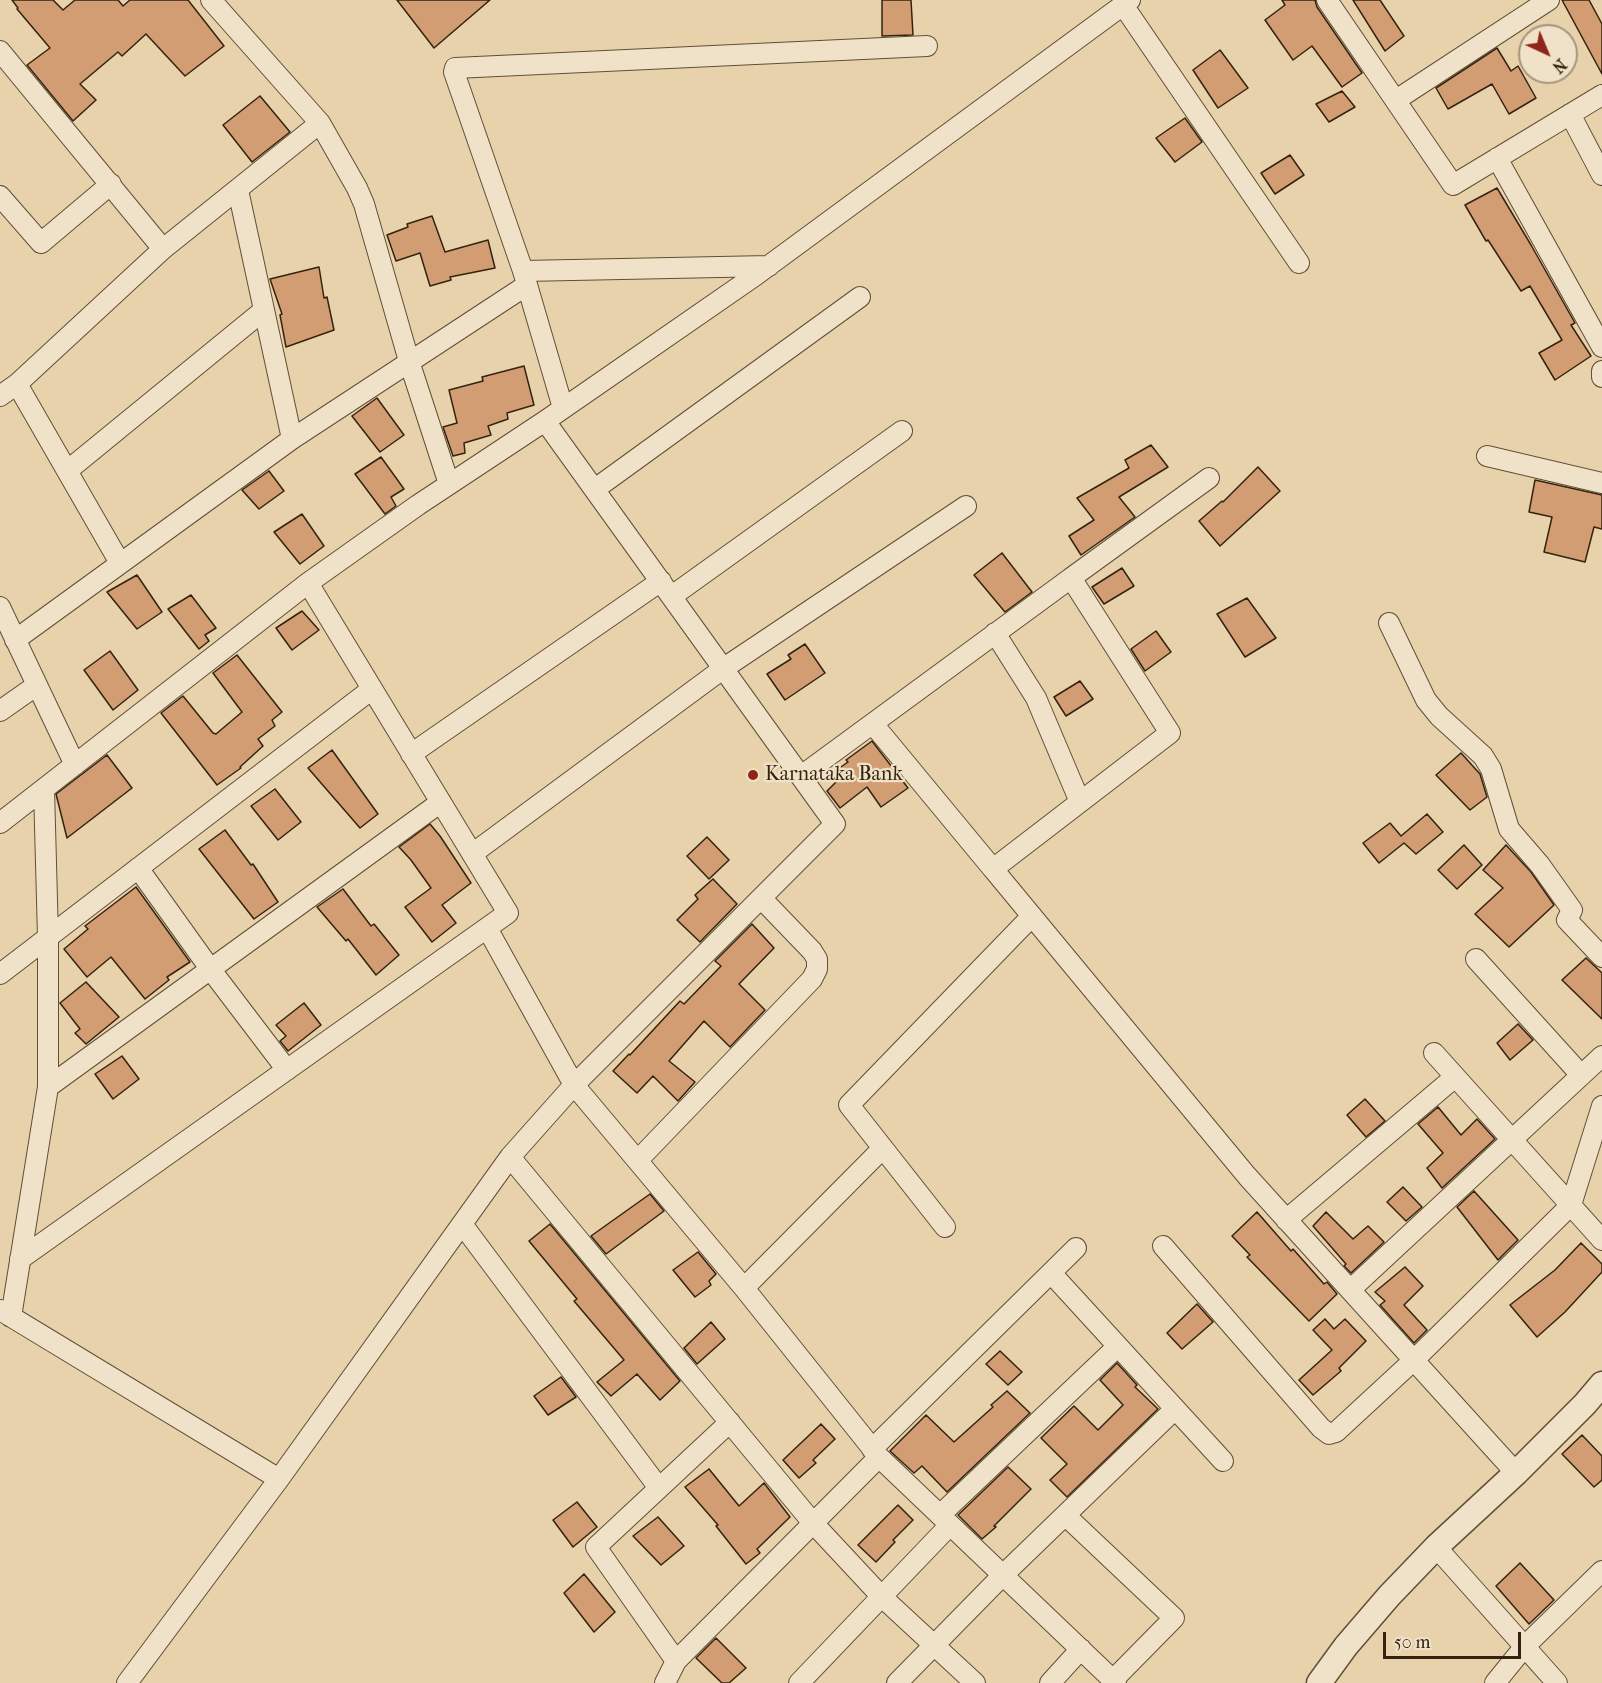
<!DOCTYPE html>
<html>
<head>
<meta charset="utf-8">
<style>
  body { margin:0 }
  #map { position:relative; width:1602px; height:1683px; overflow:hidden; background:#e8d2ab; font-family:"IM FELL French Canon",serif }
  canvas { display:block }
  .north { position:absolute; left:1518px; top:24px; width:60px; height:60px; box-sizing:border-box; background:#f0e2c8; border:2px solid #a4967e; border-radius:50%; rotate:136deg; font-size:16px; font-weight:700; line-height:24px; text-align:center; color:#33230f }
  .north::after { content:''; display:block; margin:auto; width:21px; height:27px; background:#8f2418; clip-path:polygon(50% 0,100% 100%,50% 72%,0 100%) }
  .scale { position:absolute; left:1383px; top:1632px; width:138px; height:27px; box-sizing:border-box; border:3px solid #33230f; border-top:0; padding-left:8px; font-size:18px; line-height:21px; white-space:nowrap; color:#33230f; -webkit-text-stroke:4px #f0e2c8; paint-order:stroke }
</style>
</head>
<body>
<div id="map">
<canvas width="1602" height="1683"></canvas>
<div class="north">N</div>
<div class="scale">50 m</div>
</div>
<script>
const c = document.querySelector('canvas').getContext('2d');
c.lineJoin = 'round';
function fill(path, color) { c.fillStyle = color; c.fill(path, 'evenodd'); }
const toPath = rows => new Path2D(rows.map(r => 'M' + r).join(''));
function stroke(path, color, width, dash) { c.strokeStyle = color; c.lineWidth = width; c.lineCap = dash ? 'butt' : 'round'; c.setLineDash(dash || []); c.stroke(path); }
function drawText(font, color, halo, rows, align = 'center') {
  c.font = font + ' "IM FELL French Canon",serif'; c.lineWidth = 4.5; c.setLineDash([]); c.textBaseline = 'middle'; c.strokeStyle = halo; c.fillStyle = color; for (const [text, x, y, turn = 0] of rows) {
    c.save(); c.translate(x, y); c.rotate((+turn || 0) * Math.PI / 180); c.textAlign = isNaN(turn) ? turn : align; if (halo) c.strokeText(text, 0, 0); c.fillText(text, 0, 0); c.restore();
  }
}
const building = toPath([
  [12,0,53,0,63,10,75,0,118,0,123,6,130,0,188,0,224,46,185,76,146,34,122,56,118,52,80,84,96,100,73,121,27,65,50,48,17,9,18,8,12,0],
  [397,0,490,0,434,48,397,0],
  [882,0,911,0,913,35,882,36,882,0],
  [1282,0,1315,0,1317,7,1362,73,1342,87,1312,46,1293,60,1265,20,1285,5,1282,0],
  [1353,0,1380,0,1404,36,1385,51,1353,0],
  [1562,0,1589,0,1602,24,1602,74,1562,0],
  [1497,48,1511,71,1518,66,1536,98,1509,114,1492,84,1448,109,1436,88,1497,48],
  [1220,50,1248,88,1218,108,1193,70,1220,50],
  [1342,91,1355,107,1329,122,1316,104,1342,91],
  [260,96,290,132,252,162,223,125,260,96],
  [1185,118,1202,142,1175,162,1156,138,1185,118],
  [1290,155,1304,175,1275,194,1261,173,1290,155],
  [1497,188,1531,245,1575,323,1571,325,1591,356,1555,380,1539,353,1562,340,1530,286,1521,291,1488,240,1486,241,1465,205,1497,188],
  [432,216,445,252,488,240,495,268,450,277,451,280,430,286,420,253,396,261,387,235,408,227,407,224,432,216],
  [319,267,324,298,327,297,334,330,286,347,280,315,282,314,270,279,319,267],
  [524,366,534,405,507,413,508,419,488,426,491,435,464,443,465,453,453,456,443,427,457,423,449,390,483,381,482,377,524,366],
  [377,398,404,435,380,452,352,416,377,398],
  [1151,445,1168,467,1119,497,1135,517,1081,555,1069,536,1094,520,1077,498,1129,468,1125,460,1151,445],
  [381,457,404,489,391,497,396,506,385,514,355,474,381,457],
  [1258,467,1280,491,1220,546,1199,521,1222,501,1223,502,1258,467],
  [269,471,284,491,259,509,242,490,269,471],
  [1535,480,1602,495,1602,529,1594,527,1585,562,1544,552,1552,517,1529,512,1535,480],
  [302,514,324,546,300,564,274,532,302,514],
  [1002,553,1032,592,1005,612,974,575,1002,553],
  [1122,568,1134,586,1104,604,1092,587,1122,568],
  [137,575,162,612,137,629,107,592,137,575],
  [191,595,216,628,205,635,209,641,199,649,168,609,191,595],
  [1247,598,1276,638,1245,657,1217,614,1247,598],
  [302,611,319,630,292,650,276,628,302,611],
  [1156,631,1171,652,1145,671,1131,649,1156,631],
  [805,644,825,673,785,700,767,674,791,659,788,655,805,644],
  [110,651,138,690,113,710,84,670,110,651],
  [237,655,282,712,272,720,275,726,258,739,263,746,240,767,241,768,217,785,161,713,183,696,213,733,216,734,242,712,213,673,237,655],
  [1080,681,1093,699,1066,716,1054,697,1080,681],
  [872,741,908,788,881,807,867,787,840,808,827,791,836,782,831,774,848,762,846,760,872,741],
  [332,750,378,814,360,828,308,768,332,750],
  [1461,753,1480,774,1487,797,1470,810,1436,775,1461,753],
  [107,755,132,788,67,838,56,794,107,755],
  [275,789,301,822,278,840,251,806,275,789],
  [1427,814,1443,832,1416,854,1404,843,1379,863,1363,843,1390,823,1401,836,1427,814],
  [430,824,440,836,471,883,442,905,456,923,432,942,405,907,431,888,411,860,399,847,430,824],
  [225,830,251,865,253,864,278,902,254,919,199,849,225,830],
  [707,837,729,860,709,879,687,856,707,837],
  [1464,845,1482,865,1457,889,1438,870,1464,845],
  [1506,845,1531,872,1554,905,1509,947,1475,914,1503,888,1483,870,1506,845],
  [713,879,737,904,700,942,677,920,698,899,695,895,713,879],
  [136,887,190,962,167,977,169,980,145,999,111,957,87,977,64,949,88,929,85,926,136,887],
  [343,889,371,926,374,924,399,955,376,975,348,939,346,941,317,907,343,889],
  [752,924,774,948,739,984,765,1010,730,1047,704,1021,669,1061,695,1082,678,1101,653,1076,637,1093,613,1071,629,1054,630,1055,680,1001,684,1004,721,966,715,961,752,924],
  [1586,958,1602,973,1602,1019,1562,980,1586,958],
  [86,982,119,1017,86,1044,75,1033,80,1029,60,1003,86,982],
  [304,1003,321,1025,288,1051,280,1041,286,1036,276,1025,304,1003],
  [1518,1024,1533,1040,1510,1060,1497,1043,1518,1024],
  [122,1056,139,1079,113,1099,95,1074,122,1056],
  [1365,1099,1385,1121,1366,1137,1347,1115,1365,1099],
  [1438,1107,1461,1135,1477,1119,1495,1139,1442,1188,1427,1168,1443,1153,1418,1124,1438,1107],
  [1403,1187,1422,1207,1406,1221,1387,1202,1403,1187],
  [1474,1191,1518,1240,1498,1260,1457,1207,1474,1191],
  [650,1194,664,1211,606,1254,591,1236,650,1194],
  [1257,1212,1291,1251,1293,1249,1324,1284,1327,1282,1337,1294,1309,1321,1247,1257,1250,1255,1232,1236,1257,1212],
  [1326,1212,1353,1239,1368,1226,1384,1242,1351,1273,1344,1266,1346,1264,1313,1226,1326,1212],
  [550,1224,680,1381,660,1400,637,1374,611,1396,597,1382,624,1360,574,1301,577,1299,529,1241,550,1224],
  [1581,1243,1602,1264,1602,1272,1565,1312,1537,1337,1510,1305,1555,1270,1581,1243],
  [698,1252,716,1274,709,1281,711,1285,695,1297,673,1270,698,1252],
  [1405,1267,1423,1286,1404,1305,1427,1330,1414,1343,1380,1305,1385,1301,1375,1292,1405,1267],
  [1197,1304,1213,1322,1182,1349,1167,1333,1197,1304],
  [1325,1319,1334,1329,1345,1319,1366,1341,1339,1368,1341,1371,1313,1395,1299,1380,1332,1350,1313,1330,1325,1319],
  [711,1322,725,1339,697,1364,684,1348,711,1322],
  [1000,1351,1022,1372,1008,1385,986,1364,1000,1351],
  [1117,1363,1137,1385,1135,1387,1158,1409,1067,1497,1050,1480,1067,1464,1041,1438,1074,1406,1098,1430,1123,1405,1100,1380,1117,1363],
  [561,1377,576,1397,548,1415,534,1396,561,1377],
  [1007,1391,1030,1413,947,1492,922,1466,914,1473,890,1451,926,1415,954,1442,993,1407,991,1405,1007,1391],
  [821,1424,835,1439,813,1460,816,1463,799,1478,783,1460,821,1424],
  [1582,1435,1602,1456,1602,1480,1594,1487,1562,1454,1582,1435],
  [1008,1467,1031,1489,994,1526,996,1527,982,1539,958,1515,1008,1467],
  [709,1469,739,1506,764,1483,790,1517,757,1549,760,1553,746,1564,716,1526,718,1525,685,1487,709,1469],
  [577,1502,597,1527,573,1547,553,1520,577,1502],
  [898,1505,913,1520,893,1540,895,1542,876,1562,858,1545,898,1505],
  [658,1517,684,1546,661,1565,633,1536,658,1517],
  [1520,1563,1554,1600,1529,1624,1496,1586,1520,1563],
  [584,1574,615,1612,594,1632,564,1593,584,1574],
  [716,1638,746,1668,729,1683,722,1683,696,1658,716,1638]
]);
fill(building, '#d29d73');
stroke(building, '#33230f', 1.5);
const minor = toPath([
  [211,0,320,123,357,188,364,204,409,361,449,484],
  [1327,0,1453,185,1602,95],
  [1123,5,1299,263],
  [0,51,163,249,17,384,0,396],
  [1396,100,1549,0],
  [1570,114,1602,175],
  [1497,158,1602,347],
  [238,190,292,439],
  [0,196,41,243,111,184],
  [163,249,320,123],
  [523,271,769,266],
  [1602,371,1602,377],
  [17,384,120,563],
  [563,408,523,271,454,72,455,68,927,46],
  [1487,456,1602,483],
  [67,471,264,310],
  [595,489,860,297],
  [1071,578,1209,478],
  [672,596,902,431],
  [0,607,75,765],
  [1389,623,1426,700,1439,716,1483,756,1491,769,1509,829,1540,865,1572,910,1567,920,1602,957],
  [995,633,1036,698,1080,802],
  [15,640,292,439,527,285],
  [0,711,37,685],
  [873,724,993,869],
  [411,754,661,581],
  [801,776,1071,578,1170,733,993,869,1247,1176,1516,1473],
  [0,823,308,583,418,505,545,421,756,275,1130,0],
  [472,854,724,668,966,506],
  [138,868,211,970,287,1070],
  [487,928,574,1085,744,1288,879,1457,1116,1683],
  [1476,959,1581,1075],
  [0,974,372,689],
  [1434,1053,1602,1240],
  [48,1087,441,802],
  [510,1157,813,1523,882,1597,975,1683],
  [638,1160,812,979,817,969,817,959,812,951,761,898],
  [1286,1220,1455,1077],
  [462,1224,659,1488],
  [945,1227,849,1105,1032,916],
  [1163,1246,1321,1428,1329,1434,1336,1432,1414,1360,1571,1205,1602,1106],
  [20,1259,508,913,308,583],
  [1051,1273,1223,1461],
  [744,1288,883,1148],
  [1350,1290,1602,1056],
  [0,1310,279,1479],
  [11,1317,48,1087,48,937,44,789],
  [872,1449,1076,1248],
  [940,1515,1117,1347],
  [1065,1515,1174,1618,1113,1680],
  [1436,1547,1557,1683],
  [676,1661,596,1547,730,1422],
  [127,1683,279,1479,510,1157,574,1085,835,824,545,421],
  [665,1683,676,1661,879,1457],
  [799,1683,950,1525],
  [897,1683,1003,1575,1175,1409],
  [1050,1683,1081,1649],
  [1495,1683,1525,1646,1602,1571]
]);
const tertiary = toPath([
  [1319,1683,1346,1646,1389,1596,1436,1547,1516,1473,1585,1404,1602,1384]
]);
stroke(minor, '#604f36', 22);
stroke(tertiary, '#604f36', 27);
stroke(minor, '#f0e2c8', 20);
stroke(tertiary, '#f0e2c8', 24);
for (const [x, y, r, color] of [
  [753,775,6,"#8f2418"]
]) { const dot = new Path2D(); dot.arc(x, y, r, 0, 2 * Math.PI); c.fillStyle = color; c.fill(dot); stroke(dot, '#f0e2c8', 2); }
drawText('20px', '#33230f', '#f0e2c8', [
  ["Karnataka Bank",765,775]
], 'left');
</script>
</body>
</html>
